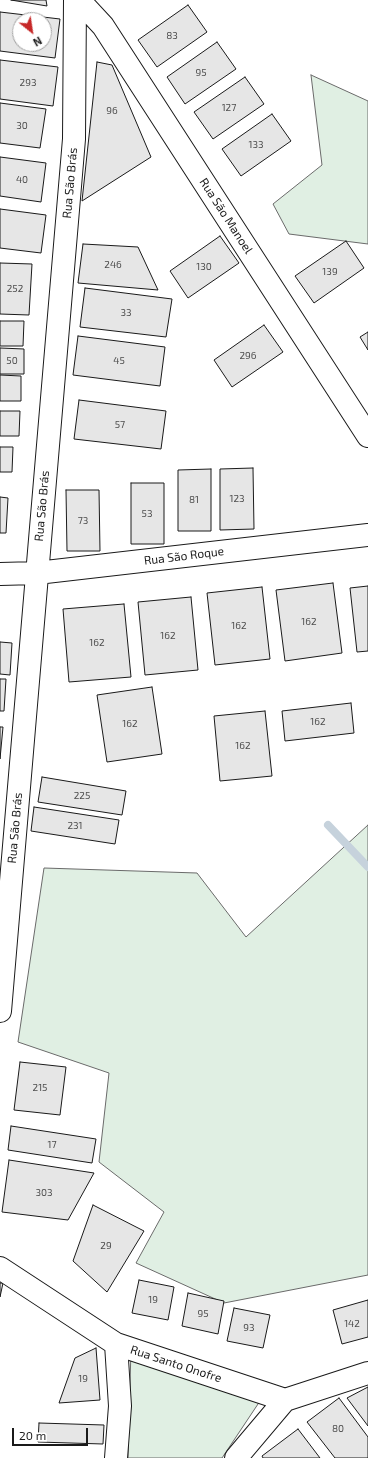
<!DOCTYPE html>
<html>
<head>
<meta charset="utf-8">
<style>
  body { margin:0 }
  #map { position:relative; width:368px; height:1458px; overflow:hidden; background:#fff; font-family:"Exo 2",sans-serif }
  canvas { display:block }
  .north { position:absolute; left:12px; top:12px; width:40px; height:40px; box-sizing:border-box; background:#fff; border:1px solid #a3a3a3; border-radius:50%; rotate:150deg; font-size:11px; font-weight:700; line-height:16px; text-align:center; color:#1a1a1a }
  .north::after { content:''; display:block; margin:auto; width:14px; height:18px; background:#c62828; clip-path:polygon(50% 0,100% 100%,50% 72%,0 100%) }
  .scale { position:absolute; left:12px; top:1428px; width:76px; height:18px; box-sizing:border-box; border:2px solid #1a1a1a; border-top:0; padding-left:5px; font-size:12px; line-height:14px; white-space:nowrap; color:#1a1a1a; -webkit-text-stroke:3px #fff; paint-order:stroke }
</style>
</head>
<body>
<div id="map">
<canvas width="368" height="1458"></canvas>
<div class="north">N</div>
<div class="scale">20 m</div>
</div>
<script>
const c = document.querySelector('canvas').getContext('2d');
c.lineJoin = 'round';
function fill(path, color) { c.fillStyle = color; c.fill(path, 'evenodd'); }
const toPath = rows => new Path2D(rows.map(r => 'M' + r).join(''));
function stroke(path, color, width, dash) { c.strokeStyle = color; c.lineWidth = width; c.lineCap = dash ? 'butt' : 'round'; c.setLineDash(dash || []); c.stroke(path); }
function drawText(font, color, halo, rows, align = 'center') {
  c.font = font + ' "Exo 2",sans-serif'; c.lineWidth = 3; c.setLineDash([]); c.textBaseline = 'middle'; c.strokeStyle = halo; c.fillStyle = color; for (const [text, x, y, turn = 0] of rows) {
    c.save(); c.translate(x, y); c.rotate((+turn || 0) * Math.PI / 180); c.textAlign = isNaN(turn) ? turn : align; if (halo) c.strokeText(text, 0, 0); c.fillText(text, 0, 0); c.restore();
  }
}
const green = toPath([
  [311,75,368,101,368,244,289,234,273,204,322,165,311,75],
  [368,825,368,1275,224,1303,136,1263,164,1212,99,1162,109,1073,18,1042,44,868,197,873,246,937,368,825],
  [131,1349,266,1392,222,1458,128,1458,131,1349]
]);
fill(green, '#e0efe3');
stroke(green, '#6a6a6a', 1);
stroke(toPath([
  [328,825,368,867]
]), '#c6d2dc', 8);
const building = toPath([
  [11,0,46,0,47,6,11,0],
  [188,5,207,32,157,67,138,40,188,5],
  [0,12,60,19,55,58,0,51,0,12],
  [20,20,44,20,44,44,20,44,20,20],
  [217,42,236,69,185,104,167,77,217,42],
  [0,60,58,67,53,106,0,99,0,60],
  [97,62,112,65,151,157,82,201,97,62],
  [245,77,264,104,213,139,194,112,245,77],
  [0,103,46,109,40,148,0,143,0,103],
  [272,114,291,141,241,176,222,149,272,114],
  [0,157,46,163,41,202,0,196,0,157],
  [0,209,46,215,41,253,0,248,0,209],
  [220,236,239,263,188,298,170,271,220,236],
  [346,241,364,268,314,303,295,276,346,241],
  [83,244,138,247,158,290,78,283,83,244],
  [0,263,32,264,29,315,0,314,0,263],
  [85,288,172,299,166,337,80,327,85,288],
  [0,321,24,321,23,346,0,346,0,321],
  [264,325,283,352,232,387,214,360,264,325],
  [368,332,368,350,360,337,368,332],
  [78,336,165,347,160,386,73,375,78,336],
  [0,348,24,349,24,374,0,374,0,348],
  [0,375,21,376,21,401,0,401,0,375],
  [79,400,166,411,161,449,74,439,79,400],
  [0,411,20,411,19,436,0,436,0,411],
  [0,447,13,447,12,472,0,472,0,447],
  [253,468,254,529,220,530,220,469,253,468],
  [211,469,211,531,178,531,178,470,211,469],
  [131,483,164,483,164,544,131,544,131,483],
  [66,490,99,490,100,551,67,551,66,490],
  [0,497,8,498,6,533,0,533,0,497],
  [333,583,342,653,285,661,276,590,333,583],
  [368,586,368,651,357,652,350,588,368,586],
  [262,587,270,659,215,665,207,593,262,587],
  [191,597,198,670,145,675,138,602,191,597],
  [124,604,131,677,69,682,63,609,124,604],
  [0,642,12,643,10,675,0,674,0,642],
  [0,679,6,679,4,711,0,711,0,679],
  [152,687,162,754,107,762,97,695,152,687],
  [351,703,354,733,285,741,282,711,351,703],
  [265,711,272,776,220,781,214,716,265,711],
  [0,727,3,727,0,759,0,727],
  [42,777,126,791,122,815,38,802,42,777],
  [34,807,119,820,115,844,31,831,34,807],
  [20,1062,66,1067,60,1115,14,1110,20,1062],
  [11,1126,96,1139,92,1163,8,1150,11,1126],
  [9,1160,94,1173,68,1220,2,1212,9,1160],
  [93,1205,144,1231,107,1292,73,1261,93,1205],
  [139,1280,174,1287,168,1320,132,1313,139,1280],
  [0,1283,3,1283,0,1297,0,1283],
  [188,1293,224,1301,218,1334,182,1326,188,1293],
  [368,1300,368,1337,342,1344,333,1310,368,1300],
  [234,1308,270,1315,263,1348,227,1341,234,1308],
  [96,1348,100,1400,59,1403,75,1358,96,1348],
  [368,1387,368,1426,347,1398,368,1387],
  [339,1398,368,1437,368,1458,335,1458,307,1422,339,1398],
  [39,1423,104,1425,103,1444,38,1442,39,1423],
  [298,1429,320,1458,263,1458,262,1456,298,1429]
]);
fill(building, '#e6e6e6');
stroke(building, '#1a1a1a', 1);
const minor = toPath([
  [79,0,103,26,368,436],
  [0,574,37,573,368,535],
  [0,1011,74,139,75,0],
  [0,1268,116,1344,285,1400,368,1373],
  [116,1458,120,1406,116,1344],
  [236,1458,285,1400]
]);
stroke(minor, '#1a1a1a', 24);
stroke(minor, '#fff', 22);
drawText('10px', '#4d4d4d', null, [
  ["83",172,36],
  ["95",201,73],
  ["293",28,83],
  ["127",229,108],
  ["96",112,111],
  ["30",22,126],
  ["133",256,145],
  ["40",22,180],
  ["246",113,265],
  ["130",204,267],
  ["139",330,272],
  ["252",15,289],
  ["33",126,313],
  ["296",248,356],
  ["50",12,361],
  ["45",119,361],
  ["57",120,425],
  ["123",237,499],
  ["81",194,500],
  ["53",147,514],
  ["73",83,521],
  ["162",309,622],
  ["162",239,626],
  ["162",168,636],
  ["162",97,643],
  ["162",318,722],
  ["162",130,724],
  ["162",243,746],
  ["225",82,796],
  ["231",75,826],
  ["215",40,1088],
  ["17",52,1145],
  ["303",44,1193],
  ["29",106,1246],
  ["19",153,1300],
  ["95",203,1314],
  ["142",352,1324],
  ["93",249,1328],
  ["19",83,1379],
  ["80",338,1429]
]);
drawText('12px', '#1a1a1a', '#fff', [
  ["Rua São Brás",70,183,-85],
  ["Rua São Manoel",226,216,57],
  ["Rua São Brás",42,506,-85],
  ["Rua São Roque",184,556,-7],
  ["Rua São Brás",15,828,-85],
  ["Rua Santo Onofre",176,1364,18]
]);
</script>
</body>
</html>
